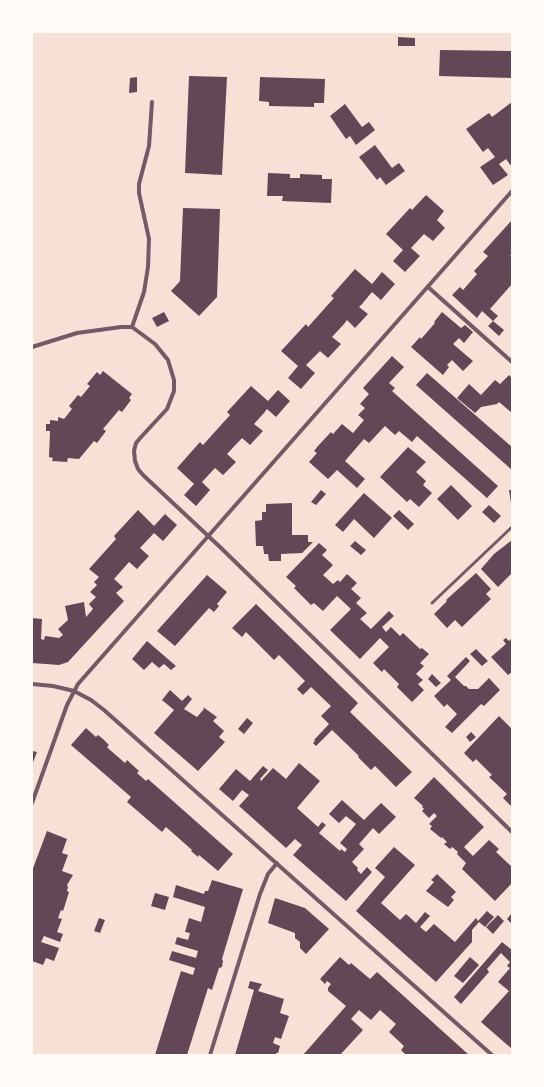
<!DOCTYPE html>
<html>
<head>
<meta charset="utf-8">
<style>
  body { margin:0 }
  #map { position:relative; width:544px; height:1087px; overflow:hidden; background:#f7e1d7; font-family:"Playfair Display",serif }
  canvas { display:block }
  .frame { position:absolute; inset:0; border:33px solid #fffaf5; pointer-events:none }
</style>
</head>
<body>
<div id="map">
<canvas width="544" height="1087"></canvas>
<div class="frame"></div>
</div>
<script>
const c = document.querySelector('canvas').getContext('2d');
c.lineJoin = 'round';
function fill(path, color) { c.fillStyle = color; c.fill(path, 'evenodd'); }
const toPath = rows => new Path2D(rows.map(r => 'M' + r).join(''));
function stroke(path, color, width, dash) { c.strokeStyle = color; c.lineWidth = width; c.lineCap = dash ? 'butt' : 'round'; c.setLineDash(dash || []); c.stroke(path); }
fill(toPath([
  [398,37,415,38,415,46,398,46],
  [440,50,512,51,512,78,439,76],
  [189,76,227,77,222,175,185,173],
  [137,77,137,92,129,93,130,78],
  [260,77,325,79,324,103,314,103,314,107,269,106,269,102,259,101],
  [512,102,512,167,506,159,499,164,508,175,493,185,480,167,495,157,488,148,483,152,466,129,489,113,492,117],
  [345,104,362,127,369,122,375,130,356,145,350,136,346,139,330,116],
  [375,145,392,168,399,163,405,171,386,185,380,177,377,180,359,157],
  [268,173,290,174,290,178,300,178,300,174,322,175,322,179,332,179,331,203,282,201,283,196,267,196],
  [426,195,444,211,437,220,445,228,433,241,424,234,411,248,420,256,405,272,393,261,403,250,386,234,410,208,412,210],
  [183,208,220,209,217,297,199,316,171,291,180,281],
  [512,220,512,254,510,256,512,257,512,284,490,309,498,316,493,321,482,311,477,318,452,295,460,287,463,290,477,274,474,271,488,256,483,252],
  [355,269,372,284,382,272,395,284,381,300,372,292,362,304,359,307,368,314,355,328,347,320,344,324,332,337,341,344,328,358,320,351,306,365,315,373,301,389,288,378,298,366,281,351,306,324,308,327,334,298,331,296],
  [164,312,169,321,157,327,152,318],
  [442,312,461,328,465,325,473,332,464,343,459,338,453,344,473,361,463,371,452,360,447,365,449,367,443,375,411,347,420,337,421,339,435,323,434,322],
  [493,321,504,330,499,336,488,326],
  [392,356,404,367,389,383,395,388,392,391,498,486,487,498,417,436,412,442,399,431,395,435,385,426,369,443,364,439,345,461,365,479,357,488,337,470,328,479,309,462,317,453,314,451,318,446,331,432,333,434,342,424,353,433,364,420,358,415,365,408,360,404,369,394,363,388],
  [103,371,132,394,129,398,131,400,122,412,119,410,103,429,106,431,97,443,94,441,79,459,68,458,67,462,52,461,53,458,49,457,50,431,46,431,46,424,50,424,50,420,58,421,58,417,64,419,72,409,69,406,73,401,78,395,81,397,90,386,87,384,97,372,100,375],
  [427,373,512,447,512,470,416,385],
  [509,375,512,378,512,413,499,402,497,404,481,407,475,413,457,398,469,384,481,395,495,380,500,384],
  [251,386,268,401,278,390,290,401,276,417,267,409,264,413,254,424,263,431,250,445,242,438,227,454,236,462,223,475,215,468,202,482,210,490,196,506,184,495,194,484,177,468,200,442,203,445,230,415,227,412],
  [408,447,426,462,416,472,426,481,423,485,432,493,419,507,410,499,407,502,380,477],
  [451,485,472,506,458,520,437,499],
  [321,490,326,494,316,505,311,502],
  [509,490,512,490,512,503,511,503],
  [364,493,392,518,374,538,354,519,343,532,335,525],
  [292,503,292,535,308,535,308,542,313,542,302,553,281,554,281,561,269,561,268,554,264,554,263,546,256,546,255,521,262,520,262,512,266,512,266,504],
  [489,505,501,516,494,523,482,512],
  [138,510,154,526,165,514,177,525,163,541,154,533,140,548,149,556,137,569,129,562,114,579,123,587,116,593,124,601,68,662,59,665,32,663,32,618,42,619,41,639,44,640,45,636,59,638,63,635,58,629,68,620,65,606,84,602,86,617,93,609,89,604,96,597,90,592,97,585,94,582,99,577,89,569,116,539,114,536],
  [399,510,414,524,408,530,393,516],
  [512,540,512,573,498,587,481,569,494,554],
  [355,541,366,550,361,555,350,546],
  [319,543,327,550,322,555,333,565,323,575,333,584,338,580,340,582,347,574,357,583,351,589,361,598,356,603,367,613,360,619,371,629,389,611,394,616,382,627,386,632,391,627,400,636,403,633,420,649,422,648,429,654,420,663,424,666,416,674,423,680,418,684,424,690,412,702,397,687,399,684,384,669,382,672,373,663,389,647,380,638,360,659,330,630,351,609,337,596,323,611,314,603,311,605,294,588,296,586,286,577],
  [476,573,491,589,486,594,491,599,462,627,455,620,447,628,434,614,447,601,446,600],
  [207,575,227,592,217,604,219,606,214,612,209,608,175,646,157,631],
  [256,604,358,703,350,712,412,772,396,787,375,766,371,770,358,757,359,756,332,730,316,746,313,743,315,741,314,740,329,724,321,716,331,706,311,687,303,695,297,689,305,681,279,655,274,660,246,632,242,637,232,628],
  [506,638,509,641,512,638,512,672,508,675,491,657,506,644,503,640],
  [147,641,176,666,171,670,164,664,159,668,152,662,144,670,132,659],
  [476,649,488,661,482,666,470,654],
  [466,657,470,661,455,677,464,686,466,686,469,689,478,689,489,678,500,690,484,706,481,704,452,733,445,727,457,714,447,704,444,707,434,696,451,680,447,676],
  [432,674,441,683,436,687,428,679],
  [170,690,182,701,188,695,192,699,184,709,197,717,204,709,203,707,217,717,213,721,224,731,219,737,225,742,198,771,154,733,174,710,162,700],
  [499,716,512,729,512,807,503,798,507,794,489,777,492,775,476,759,473,762,464,753],
  [247,718,253,723,244,734,238,729],
  [86,728,96,737,98,735,103,739,109,745,107,747,110,750,125,763,127,760,139,771,137,773,146,781,148,779,233,854,218,871,199,855,198,857,191,851,192,850,166,827,162,832,127,802,131,797,71,745],
  [471,732,476,737,470,742,466,737],
  [32,751,37,752,32,765],
  [299,763,320,781,297,808,318,827,322,822,326,825,319,833,340,851,341,849,345,852,347,849,340,843,356,824,346,816,339,823,329,814,342,800,364,820,381,803,396,817,379,834,373,828,359,844,364,849,352,862,358,868,357,870,361,874,367,867,372,872,346,901,293,855,302,845,295,839,286,848,239,806,249,795,242,790,233,801,219,789,236,769,250,781,263,766,268,770,260,779,261,781,273,768,286,779],
  [434,777,484,827,464,847,473,856,489,840,499,849,496,852,511,866,512,865,512,883,495,901,462,869,466,863,457,854,458,852,452,847,450,849,444,844,447,842,442,837,441,838,430,829,432,826,429,824,437,816,434,813,429,818,422,811,424,809,422,807,423,806,414,798],
  [47,831,67,839,62,853,68,855,62,871,73,875,67,885,68,887,67,891,69,892,65,905,63,911,61,910,58,918,62,919,57,932,63,934,60,942,44,936,41,942,59,948,54,961,46,958,43,965,32,961,32,871],
  [394,847,415,865,381,903,400,920,406,914,416,923,425,912,430,916,420,927,426,932,434,924,455,942,476,918,478,921,487,911,494,917,485,927,479,922,472,930,472,942,436,982,356,911,385,877,375,868],
  [437,874,456,892,451,897,454,900,448,907,426,891,434,882,431,880],
  [212,880,243,889,222,959,223,961,222,967,219,968,212,990,208,988,187,1055,155,1055,181,971,193,975,195,968,169,960,172,951,196,958,198,951,175,944,177,937,188,940,190,933,185,932,189,918,201,922,205,907,173,897,176,885,204,894,205,891,208,891],
  [155,893,169,897,165,910,151,906],
  [275,898,305,908,329,929,306,954,300,948,300,942,295,938,295,933,268,923],
  [512,913,512,924,507,919],
  [498,915,504,921,493,934,486,927],
  [99,918,105,920,100,933,94,931],
  [502,942,512,950,512,1049,481,1022,509,991,498,982,510,968,507,966,510,962,501,953,487,969,489,972,461,1004,454,997],
  [340,957,349,965,351,963,370,979,377,972,469,1055,406,1055,401,1050,404,1046,389,1032,396,1024,380,1010,371,1020,359,1010,351,1019,363,1030,340,1055,303,1055,346,1006,328,991,328,988,331,984,327,981,325,984,320,979],
  [470,957,479,965,463,983,454,976],
  [250,981,262,984,258,991,284,999,280,1013,289,1016,281,1039,275,1037,273,1043,280,1046,278,1053,276,1053,276,1055,235,1055,254,990,248,988]
]), '#644757');
stroke(toPath([
  [432,603,512,527]
]), '#755966', 3);
stroke(toPath([
  [428,287,512,362],
  [132,327,144,292,148,267,149,239,139,193,139,184,149,146,152,102],
  [32,347,77,333,121,327,132,327,155,344,168,360,174,380,174,391,167,409,142,436,136,443,134,451,135,461,138,469,143,475,220,547,512,832],
  [32,684,53,686,74,691,91,700,104,710,492,1055],
  [32,803,67,705,78,684,512,191],
  [210,1055,260,894,268,874,277,863]
]), '#755966', 4);
</script>
</body>
</html>
